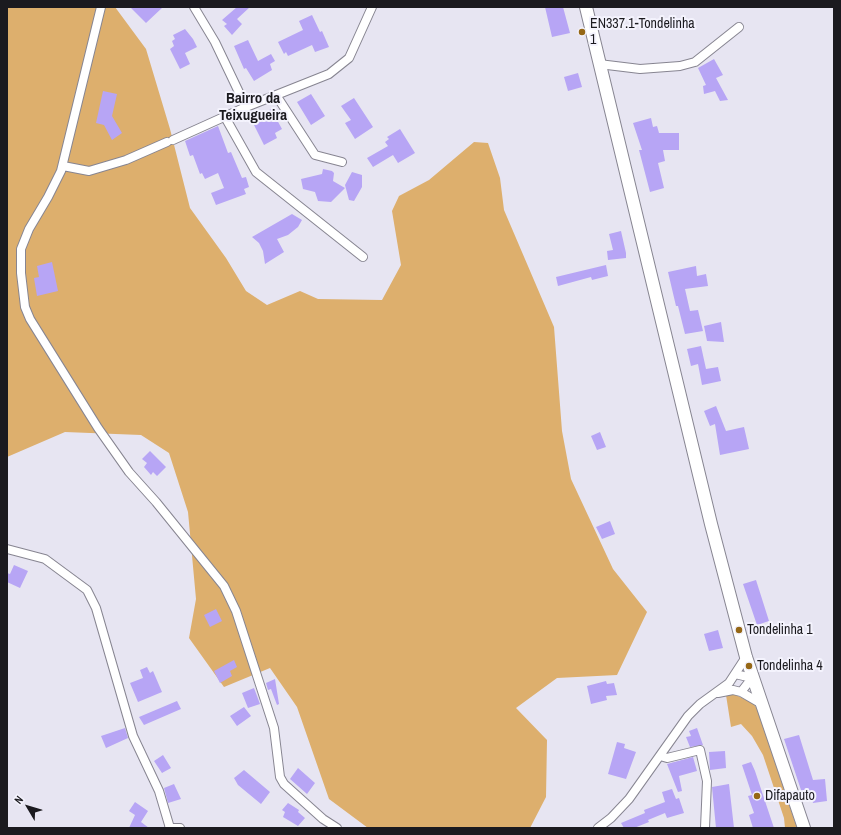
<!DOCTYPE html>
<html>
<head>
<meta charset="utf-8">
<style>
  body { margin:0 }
  #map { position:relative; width:841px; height:835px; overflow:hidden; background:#e7e5f2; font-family:"Archivo Narrow",sans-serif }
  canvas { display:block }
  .frame { position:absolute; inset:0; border:8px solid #1b1a1f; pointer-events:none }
  .north { position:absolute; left:8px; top:787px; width:40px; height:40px; -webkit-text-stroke:3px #f4f3fd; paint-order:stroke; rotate:308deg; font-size:11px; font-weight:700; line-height:16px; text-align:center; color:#1b1a1f }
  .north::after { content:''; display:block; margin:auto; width:14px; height:18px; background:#1b1a1f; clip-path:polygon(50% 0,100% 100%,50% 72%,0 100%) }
</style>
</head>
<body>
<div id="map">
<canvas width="841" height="835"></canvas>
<div class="frame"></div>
<div class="north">N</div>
</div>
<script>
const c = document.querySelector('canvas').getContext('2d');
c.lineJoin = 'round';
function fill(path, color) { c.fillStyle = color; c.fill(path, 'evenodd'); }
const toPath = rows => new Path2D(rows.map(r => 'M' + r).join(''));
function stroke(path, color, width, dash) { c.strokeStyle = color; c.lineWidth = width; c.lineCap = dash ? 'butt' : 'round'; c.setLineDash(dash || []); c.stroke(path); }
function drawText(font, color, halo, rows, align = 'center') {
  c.font = font + ' "Archivo Narrow",sans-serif'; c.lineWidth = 4; c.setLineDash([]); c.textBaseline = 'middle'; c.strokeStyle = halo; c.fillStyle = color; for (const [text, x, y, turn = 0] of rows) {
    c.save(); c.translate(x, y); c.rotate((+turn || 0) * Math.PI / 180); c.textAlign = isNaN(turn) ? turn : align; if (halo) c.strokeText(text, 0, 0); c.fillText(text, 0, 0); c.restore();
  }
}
fill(toPath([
  [7,7,115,7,146,49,170,129,190,208,226,258,246,291,267,305,300,291,318,299,382,300,401,265,392,211,399,196,429,180,474,142,488,143,500,178,504,210,554,327,562,431,571,479,613,569,647,612,617,675,557,678,516,708,547,740,546,797,530,828,368,828,329,799,297,707,270,668,224,687,189,638,196,599,188,512,169,453,141,435,65,432,7,457],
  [734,694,754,704,757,709,797,828,785,828,784,818,763,755,752,736,741,724,731,727,726,695]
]), '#ddaf6d');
fill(toPath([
  [130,7,163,7,146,23],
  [237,7,250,7,237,19,242,24,232,35,224,26,227,24,222,20],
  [545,7,563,7,570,33,552,37],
  [312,15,320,32,322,31,329,47,315,52,312,45,288,56,286,52,284,54,278,42,303,30,299,21],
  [185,29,193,39,197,47,185,53,190,64,180,69,170,49,174,46,172,41,175,39,173,35],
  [248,40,258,61,271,54,275,61,270,64,272,70,254,81,246,68,244,69,234,46],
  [714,59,723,75,716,78,728,100,720,101,715,91,704,94,703,86,706,85,698,68],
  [578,73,582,87,568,91,564,77],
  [103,91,117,94,112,116,122,133,112,140,104,125,96,123],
  [311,94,325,116,311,125,297,102],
  [354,98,373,127,355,139,345,123,351,120,341,106],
  [271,109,282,129,275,133,277,138,264,145,254,125,258,123,256,119,260,117,260,116],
  [651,118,653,127,657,126,659,133,679,133,679,150,663,150,665,161,658,163,664,188,650,192,639,150,642,150,633,123],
  [218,126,228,153,231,152,242,178,246,177,249,187,244,189,246,194,216,205,211,193,224,188,218,173,205,179,202,173,200,174,193,155,190,156,185,141],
  [400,129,415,153,398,163,393,155,373,167,367,158,388,146,385,142,389,139,387,137],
  [323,169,332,171,334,173,333,181,345,188,331,202,318,201,315,192,303,189,301,179,322,174],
  [352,172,362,175,362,187,354,201,349,200,345,185],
  [292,214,302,220,298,227,288,235,277,239,284,252,265,264,263,251,259,243,252,237],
  [621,231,626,253,626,258,608,260,607,251,613,250,609,234],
  [52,262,58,291,37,296,34,278,39,277,37,266],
  [606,265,608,276,592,280,591,277,558,286,556,277],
  [696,266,697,276,706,274,708,286,685,289,690,311,698,310,703,331,685,334,678,306,676,306,668,272],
  [721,322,724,342,707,341,704,326],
  [701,346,706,369,718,367,721,381,702,385,698,364,691,366,687,349],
  [716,406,726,431,744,427,749,449,720,455,715,424,710,426,704,411],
  [600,432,606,447,597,450,591,436],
  [150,451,166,467,157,476,153,472,151,475,144,467,147,463,142,459],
  [610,521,615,534,602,539,596,527],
  [14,565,28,571,20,588,7,582,7,573,10,574],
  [756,580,769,621,757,625,743,584],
  [216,609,222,621,210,627,204,615],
  [718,630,723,648,709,651,704,634],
  [234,660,237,667,230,671,232,676,220,683,214,671],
  [147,667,150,673,153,671,162,692,138,702,130,683,143,678,140,670],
  [275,679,279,704,277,705,271,689,268,690,266,683],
  [606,681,607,684,614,683,617,695,606,696,607,700,591,704,587,686],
  [254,688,260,704,248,708,242,693],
  [177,701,181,709,144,725,139,717],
  [244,707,251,716,237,726,230,716],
  [125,728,128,738,106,748,101,736],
  [697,728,703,745,690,747,686,737,691,736,689,731],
  [799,735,813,780,825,779,827,801,813,803,812,798,804,799,784,739],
  [617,742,625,744,624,748,636,752,626,779,608,774],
  [725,751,726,768,710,770,709,752],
  [163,755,171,768,162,773,154,761],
  [693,757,697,771,679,776,682,791,678,792,667,764],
  [751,762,755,771,774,828,753,828,749,815,754,813,748,796,752,795,742,765],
  [298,768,315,783,307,794,290,779],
  [244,770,270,792,261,804,238,785,234,778],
  [174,784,181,799,168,803,164,788],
  [729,784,734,828,716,828,712,787],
  [672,789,676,799,679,798,684,813,667,818,665,813,648,820,649,822,634,828,624,828,621,823,645,813,644,810,665,802,662,792],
  [135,802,148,811,141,822,149,828,129,828,135,815,129,811],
  [288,803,299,810,298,812,305,818,298,826,283,817,285,812,282,810]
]), '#b7a5f5');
const street = toPath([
  [101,7,61,171,48,197,29,229,21,249,21,273,25,307,30,319,98,428,129,472,156,502,224,586,236,611,274,728,280,777,284,784,323,819,337,828],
  [194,7,215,42,246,107],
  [599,64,640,69,680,66,695,62,739,27],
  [276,95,315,155,342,162],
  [225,117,256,172,363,257],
  [173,140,246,107,329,74,349,58,372,7],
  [63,166,89,171,126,160,167,142],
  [7,549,45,559,87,590,96,608,133,736,159,791,170,828],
  [735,674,752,678,741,692],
  [718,693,733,690,741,692,760,703],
  [660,756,667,758,700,750,707,781,705,828],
  [169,828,180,828],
  [598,828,611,818,629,799,688,716,700,704,729,683,746,657]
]);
const primary = toPath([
  [586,7,711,524,746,657,804,828]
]);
stroke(street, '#878591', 10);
stroke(primary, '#878591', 14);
stroke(street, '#fff', 8);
stroke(primary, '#fff', 12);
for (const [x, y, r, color] of [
  [582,32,4,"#956715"],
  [739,630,4,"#956715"],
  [749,666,4,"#956715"],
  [757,796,4,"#956715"]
]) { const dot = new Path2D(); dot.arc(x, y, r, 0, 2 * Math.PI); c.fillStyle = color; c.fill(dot); stroke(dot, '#f4f3fd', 1.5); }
drawText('14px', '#1b1a1f', '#f4f3fd', [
  ["EN337.1-Tondelinha",590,24],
  ["1",590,40],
  ["Tondelinha 1",747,630],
  ["Tondelinha 4",757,666],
  ["Difapauto",765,796]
], 'left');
drawText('bold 15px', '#1b1a1f', '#f4f3fd', [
  ["Bairro da",253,99],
  ["Teixugueira",253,116]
]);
</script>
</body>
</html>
